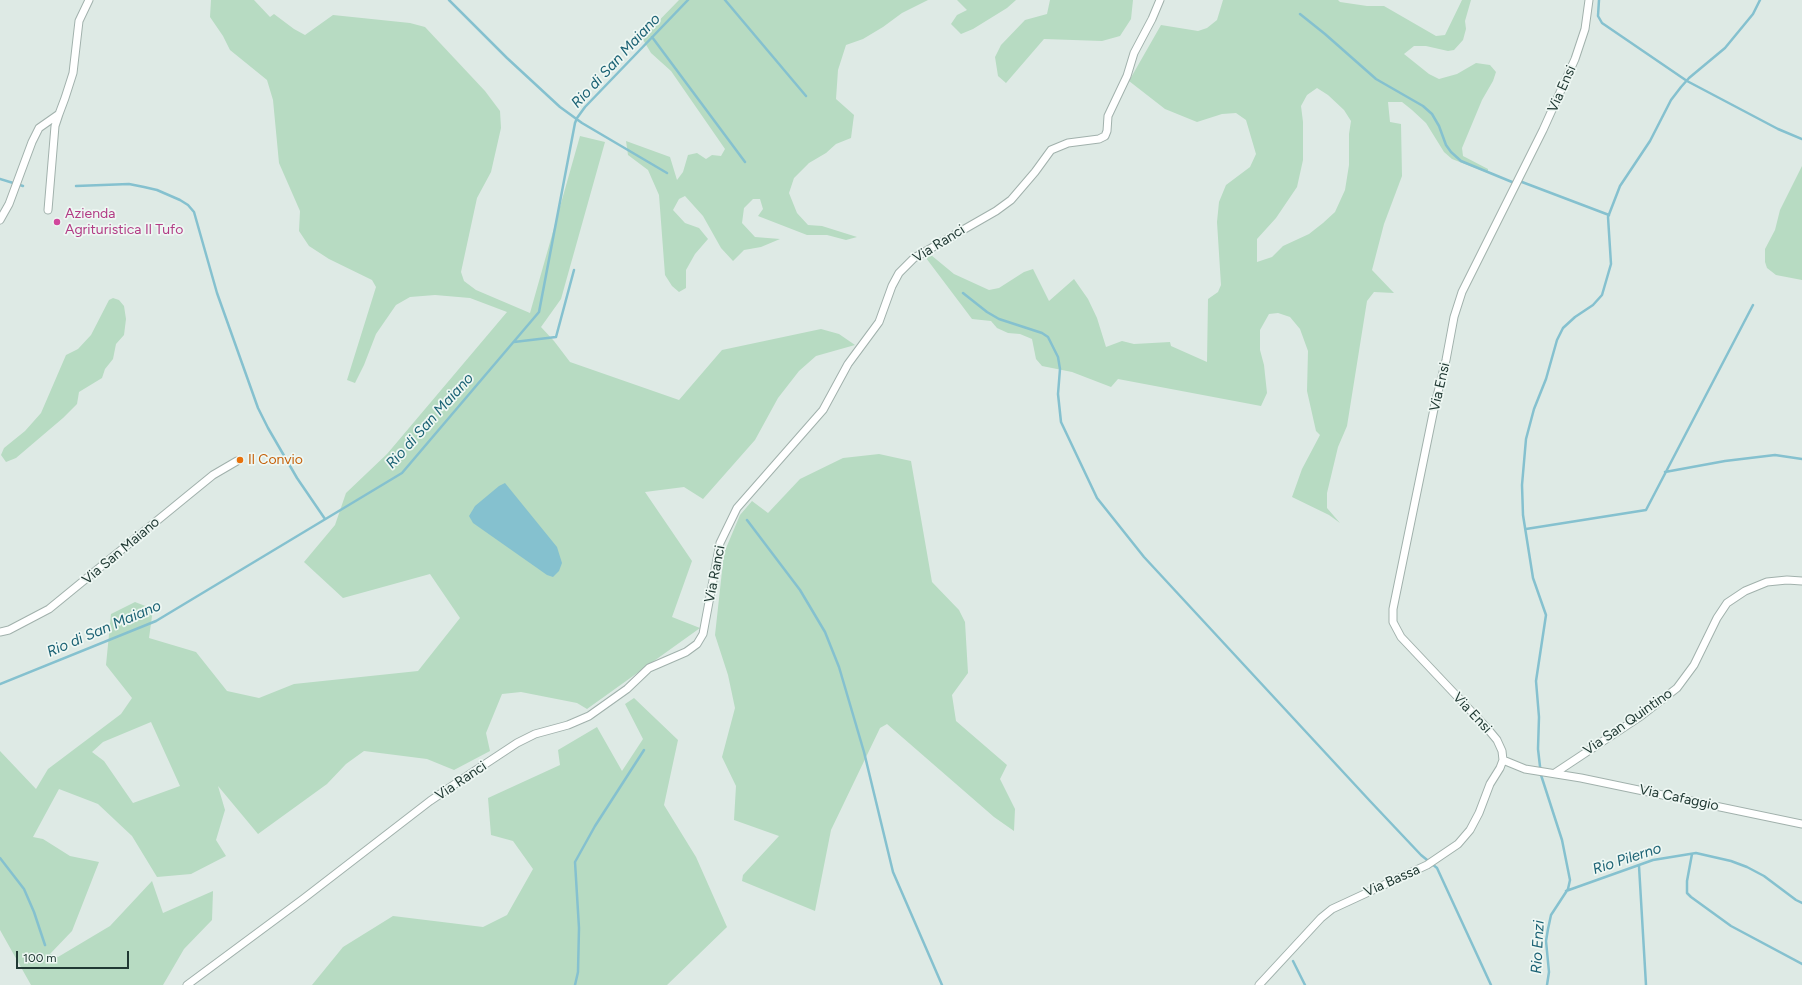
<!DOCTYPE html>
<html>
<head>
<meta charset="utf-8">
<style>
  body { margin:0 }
  #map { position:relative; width:1802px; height:985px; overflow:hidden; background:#deeae5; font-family:Figtree,sans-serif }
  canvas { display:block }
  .scale { position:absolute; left:16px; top:951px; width:113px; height:18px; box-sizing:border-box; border:2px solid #203933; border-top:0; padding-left:5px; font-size:12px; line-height:14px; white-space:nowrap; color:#203933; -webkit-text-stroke:3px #eef7f3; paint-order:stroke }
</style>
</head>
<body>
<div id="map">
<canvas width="1802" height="985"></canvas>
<div class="scale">100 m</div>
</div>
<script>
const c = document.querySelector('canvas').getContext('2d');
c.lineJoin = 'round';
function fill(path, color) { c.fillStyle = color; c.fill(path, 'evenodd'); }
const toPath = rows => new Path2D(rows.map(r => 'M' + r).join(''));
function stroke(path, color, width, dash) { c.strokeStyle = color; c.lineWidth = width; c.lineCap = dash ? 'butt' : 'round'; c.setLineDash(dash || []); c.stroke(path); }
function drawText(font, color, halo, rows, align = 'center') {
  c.font = font + ' Figtree,sans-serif'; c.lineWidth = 3.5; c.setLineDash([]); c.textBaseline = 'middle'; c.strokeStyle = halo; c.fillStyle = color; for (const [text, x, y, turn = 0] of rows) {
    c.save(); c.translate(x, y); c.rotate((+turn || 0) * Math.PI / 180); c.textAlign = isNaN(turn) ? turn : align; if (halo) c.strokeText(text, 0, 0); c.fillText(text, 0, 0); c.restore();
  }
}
fill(toPath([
  [211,0,254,0,270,17,274,14,294,29,305,35,333,15,410,23,425,27,485,91,500,111,501,128,491,172,477,198,461,272,464,281,476,290,530,313,580,136,605,142,561,299,541,327,554,341,570,362,679,400,722,350,821,329,839,334,855,345,816,356,799,371,778,398,755,440,703,499,684,487,645,492,692,561,672,617,700,628,587,709,577,703,521,692,502,694,486,733,490,751,454,770,427,759,364,751,346,764,327,784,258,834,218,786,225,810,216,840,226,856,191,874,157,877,132,836,98,804,59,789,33,837,43,839,70,856,99,862,72,931,50,954,58,957,110,926,152,881,163,913,213,891,212,920,184,949,163,985,31,985,0,930,0,751,36,789,48,769,121,714,132,698,106,665,111,614,135,602,153,609,149,638,196,652,227,691,259,698,294,684,418,671,460,618,430,574,343,598,304,562,335,525,346,493,387,454,507,312,470,298,435,295,410,297,396,305,376,334,364,365,355,383,347,380,376,287,372,280,329,259,309,246,299,231,300,211,279,163,273,100,267,80,230,50,223,36,210,17],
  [151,722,180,786,133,803,104,761,92,752,103,742],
  [679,0,928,0,902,13,883,27,863,39,846,45,838,70,836,99,854,115,851,138,836,144,826,153,809,163,794,178,789,193,797,213,808,225,822,226,857,237,846,240,827,235,807,235,758,216,763,209,760,199,753,199,744,208,742,223,755,237,780,239,761,247,744,250,733,261,721,248,703,216,685,196,679,199,673,210,685,223,699,228,708,239,695,254,686,270,686,288,679,292,672,286,665,275,659,195,648,170,628,155,626,141,670,157,677,180,683,172,688,155,697,153,706,159,712,155,721,156,725,149,671,71,651,53,642,38],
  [957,0,1016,0,1007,8,973,29,961,34,951,24,957,15,967,10],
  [1050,0,1133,0,1131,19,1120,36,1102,41,1044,39,1006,83,998,76,995,57,1001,45,1025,20,1047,14],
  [1223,0,1338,0,1340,2,1367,6,1384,6,1436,36,1445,35,1462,0,1471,0,1465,21,1466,29,1463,40,1454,50,1448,51,1426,46,1414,46,1404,54,1429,74,1439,79,1457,74,1476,63,1490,65,1496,72,1493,81,1482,100,1462,148,1463,156,1488,169,1488,173,1452,159,1444,152,1426,123,1412,110,1402,102,1388,102,1390,122,1401,124,1402,176,1384,224,1372,270,1394,293,1374,292,1367,301,1347,426,1338,447,1327,493,1327,508,1340,523,1329,515,1292,497,1302,469,1320,435,1316,431,1307,391,1308,351,1300,329,1290,317,1278,313,1269,314,1260,330,1260,350,1264,365,1267,393,1261,406,1118,379,1111,387,1072,372,1042,366,1036,359,1032,339,1020,334,1008,333,997,328,991,321,972,319,926,258,931,255,954,274,989,290,999,288,1024,272,1033,269,1049,301,1074,279,1088,299,1097,318,1106,347,1122,341,1134,344,1170,342,1171,346,1207,362,1208,299,1218,292,1221,285,1217,222,1219,202,1226,185,1250,167,1256,154,1246,120,1236,113,1222,114,1197,122,1165,109,1129,81,1161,25,1198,31,1207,28,1217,20],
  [1317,88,1328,95,1344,110,1351,121,1349,134,1349,165,1345,190,1335,212,1323,223,1309,234,1283,246,1272,257,1257,262,1257,239,1276,218,1297,187,1303,160,1303,122,1301,106,1307,95],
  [1802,166,1802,280,1776,275,1767,268,1765,262,1765,249,1775,230,1780,210],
  [113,298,119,300,124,306,126,319,124,335,116,344,113,359,105,369,102,378,79,392,77,404,63,418,16,458,6,462,1,455,4,448,25,431,41,413,66,355,78,349,91,335,109,300],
  [879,454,911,461,932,582,959,610,965,622,968,673,952,695,956,721,1007,765,1000,779,1015,809,1014,831,994,817,887,724,880,728,831,830,815,911,742,881,743,875,779,836,734,820,736,786,722,757,735,708,728,675,715,635,724,553,740,515,752,501,768,513,800,479,843,458],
  [634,698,678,740,664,805,696,857,727,927,667,985,312,985,343,947,393,916,483,927,507,915,533,869,513,841,491,835,488,798,560,765,558,750,597,727,622,771,643,739,625,704]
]), '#b7dbc2');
fill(toPath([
  [505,483,557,547,562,563,559,571,553,577,547,575,473,523,469,516,475,506,499,486]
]), '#85c1cf');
stroke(toPath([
  [449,0,507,58,560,107,582,123,667,173],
  [725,0,806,96],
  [1599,0,1598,16,1602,23,1687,81,1778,129,1802,139],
  [1300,14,1325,34,1376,79,1423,106,1432,114,1439,126,1446,145,1451,152,1461,161,1512,182,1522,182,1609,215],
  [652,37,745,162],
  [0,179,23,186],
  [76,186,129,184,144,187,157,190,180,200,188,205,194,212,217,293,258,408,268,428,297,478,325,519],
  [963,293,987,312,999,319,1042,333,1048,337,1058,357,1060,369,1058,394,1061,422,1097,498,1144,557,1370,801,1421,855,1437,868,1491,985],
  [514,342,556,337,574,270],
  [1665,472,1725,461,1775,455,1802,459],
  [747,520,800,590,825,632,839,667,864,752,893,872,942,985],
  [1526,529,1646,510,1753,305],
  [0,684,156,621,402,473,539,312,575,123,577,118,585,107,688,0],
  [1692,854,1687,881,1687,893,1691,897,1731,926,1802,964],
  [0,858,24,889,34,912,45,945],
  [1639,866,1646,985],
  [1566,891,1653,860,1696,853,1731,861,1747,867,1764,876,1796,900,1802,903],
  [1293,961,1305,985],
  [575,985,578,972,579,928,575,862,595,826,644,750],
  [1547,985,1549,972,1546,941,1548,929,1551,915,1568,889,1570,880,1562,840,1541,775,1538,749,1539,717,1536,681,1546,615,1533,578,1523,515,1522,485,1526,439,1534,409,1546,379,1557,340,1563,328,1575,317,1593,305,1602,295,1611,264,1608,217,1620,186,1650,141,1671,100,1681,87,1689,78,1725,48,1753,14,1760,0]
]), '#85c1cf', 2.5);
const minor = toPath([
  [48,210,55,126,59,114],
  [0,220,9,204,32,142,39,128,59,114,65,98,73,73,79,21,89,0],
  [0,632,9,630,49,609,186,497,213,475,237,461],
  [1503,760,1525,769,1581,778,1802,824],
  [1555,773,1641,716,1677,688,1694,665,1717,618,1727,603,1745,591,1767,582,1787,580,1802,581],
  [187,985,303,899,430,801,458,782,517,743,535,734,568,725,589,716,627,689,649,668,686,652,697,644,703,634,720,543,737,508,823,410,848,364,879,322,892,286,899,273,914,258,996,211,1011,200,1035,172,1051,150,1068,143,1099,139,1105,136,1107,131,1108,116,1127,76,1134,53,1152,19,1160,0],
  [1259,985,1321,918,1332,909,1427,865,1458,844,1470,830,1479,813,1490,784,1500,768,1503,760,1502,751,1497,740,1487,728,1401,637,1393,622,1393,609,1435,404,1446,360,1454,317,1462,292,1543,130,1575,59,1585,29,1589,0]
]);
stroke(minor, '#a1b1ac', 9);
stroke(minor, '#fff', 7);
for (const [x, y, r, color] of [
  [57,222,4,"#d1479c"],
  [240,460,4,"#e8710a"]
]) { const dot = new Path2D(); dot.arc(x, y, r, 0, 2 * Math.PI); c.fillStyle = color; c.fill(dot); stroke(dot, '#eef7f3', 1.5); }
drawText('14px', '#203933', '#eef7f3', [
  ["Via Ensi",1562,89,-66],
  ["Via Ranci",939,244,-32],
  ["Via Ensi",1440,387,-77],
  ["Via San Maiano",121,551,-40],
  ["Via Ranci",715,574,-79],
  ["Via Ensi",1472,713,47],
  ["Via San Quintino",1628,722,-35],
  ["Via Ranci",461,781,-34],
  ["Via Cafaggio",1679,798,12],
  ["Via Bassa",1392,881,-24]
]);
drawText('14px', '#b23c85', '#eef7f3', [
  ["Azienda",65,214],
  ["Agrituristica Il Tufo",65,230]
], 'left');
drawText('14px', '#c56008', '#eef7f3', [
  ["Il Convio",248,460]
], 'left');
drawText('italic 15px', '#1b6274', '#eef7f3', [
  ["Rio di San Maiano",616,61,-47],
  ["Rio di San Maiano",430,421,-48],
  ["Rio di San Maiano",104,629,-23],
  ["Rio Pilerno",1627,859,-18],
  ["Rio Enzi",1538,947,-87]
]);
</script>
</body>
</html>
